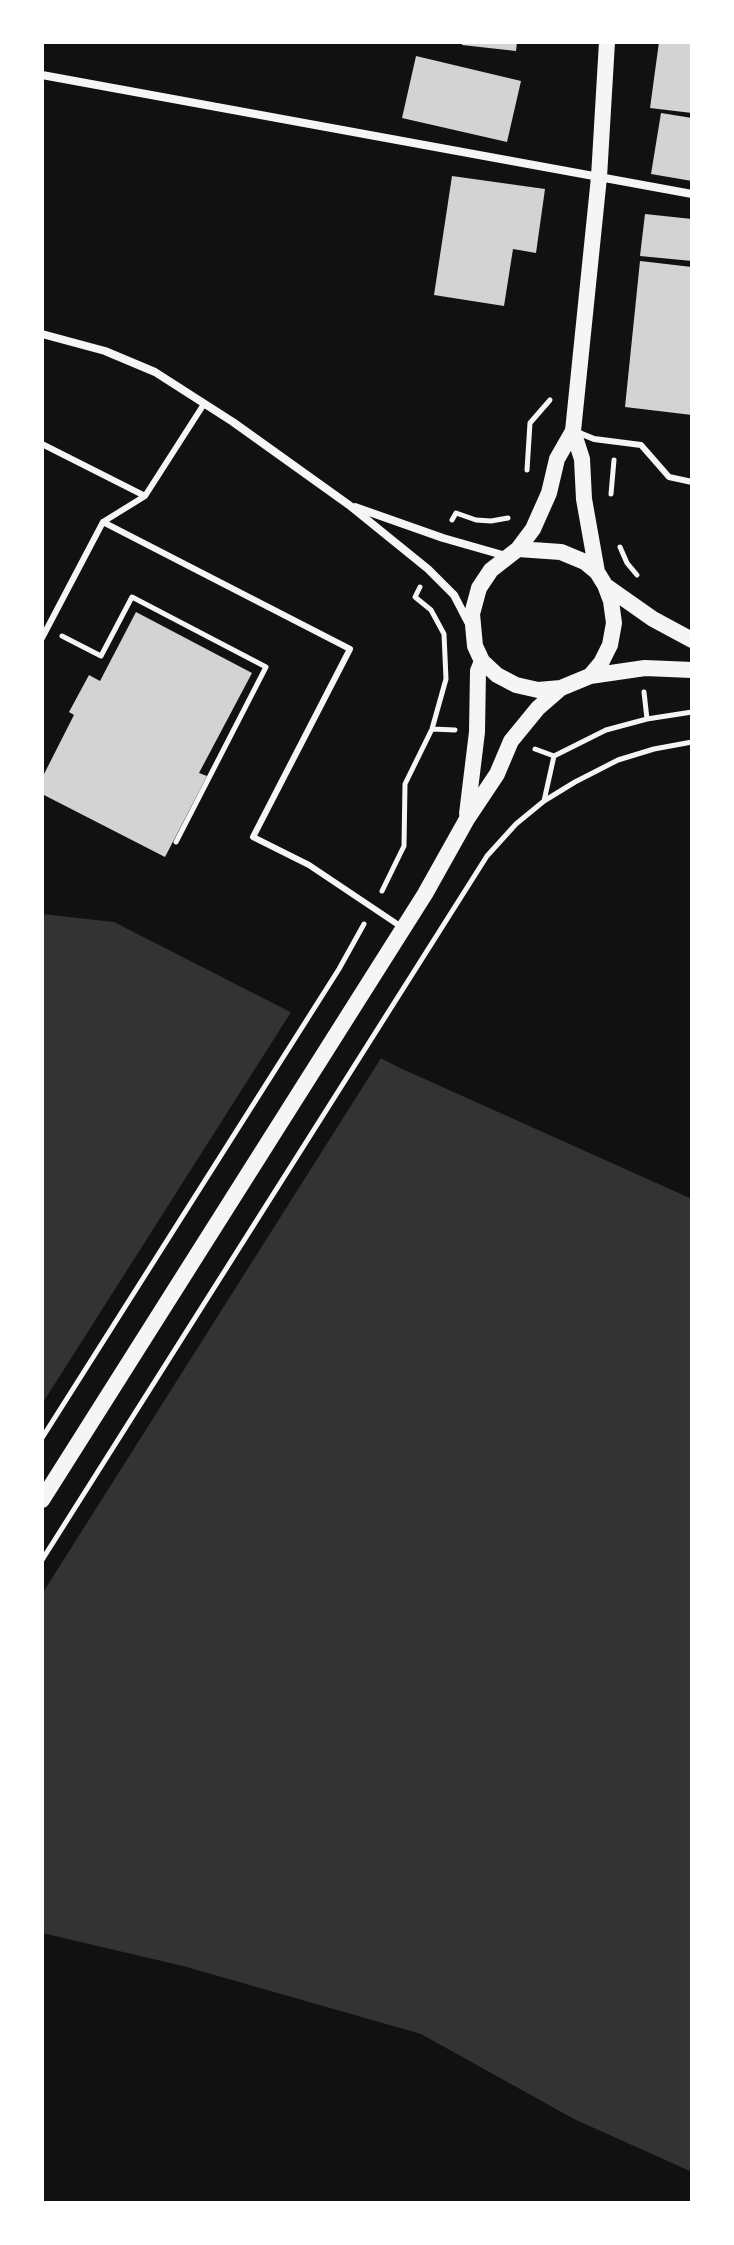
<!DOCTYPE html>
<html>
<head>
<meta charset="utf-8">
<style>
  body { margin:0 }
  #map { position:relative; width:734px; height:2245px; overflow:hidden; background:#111; font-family:"Fira Sans Condensed",sans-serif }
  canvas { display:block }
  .frame { position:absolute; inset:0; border:44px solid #fff; pointer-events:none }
</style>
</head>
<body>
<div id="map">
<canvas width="734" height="2245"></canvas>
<div class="frame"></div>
</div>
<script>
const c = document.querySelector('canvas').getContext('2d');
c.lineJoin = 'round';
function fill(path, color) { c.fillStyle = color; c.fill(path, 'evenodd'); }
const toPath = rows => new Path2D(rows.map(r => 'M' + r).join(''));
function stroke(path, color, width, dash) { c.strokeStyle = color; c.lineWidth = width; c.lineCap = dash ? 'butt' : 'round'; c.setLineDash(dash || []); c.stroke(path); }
fill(toPath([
  [42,914,114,922,400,1068,692,1199,692,2172,574,2119,421,2034,183,1966,42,1933]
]), '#333');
fill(toPath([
  [293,1009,383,1055,42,1594,42,1404]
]), '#111');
fill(toPath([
  [462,42,517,42,516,51,462,45],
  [659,42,692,42,692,113,650,108],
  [416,56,521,81,507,142,402,118],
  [661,113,692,118,692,181,651,174],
  [452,176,545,189,536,253,513,249,504,306,434,295],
  [645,214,692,219,692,261,640,256],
  [640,261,692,267,692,415,625,407],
  [136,612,252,673,199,773,207,776,165,857,42,794,42,778,74,715,69,712,89,675,100,681]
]), '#d3d3d3');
stroke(toPath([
  [527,470,530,423,550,400],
  [611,494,614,460],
  [452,520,456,513,476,520,491,521,508,518],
  [620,547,627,563,637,575],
  [62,636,101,656,132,597,266,667,176,842],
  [644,692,647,719],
  [432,729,455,730],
  [535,749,554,756,606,730,647,719,692,712],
  [544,801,554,756],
  [382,891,404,846,405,784,432,729,446,679,444,634,431,610,415,597,420,587],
  [42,1438,339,969,364,924],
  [42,1560,487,856,516,824,544,801,575,782,618,760,654,749,692,742]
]), '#f5f5f5', 5);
stroke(toPath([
  [577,432,594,439,641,445,669,477,692,482],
  [42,444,145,496],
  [103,522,350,649,253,837,309,865,403,928],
  [42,638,103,522,145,496,204,404]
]), '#f5f5f5', 6);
stroke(toPath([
  [42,75,692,194],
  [42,334,105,351,155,372,233,422,349,505,428,569,454,595,468,622],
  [355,507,443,538,506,556]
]), '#f5f5f5', 8);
stroke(toPath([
  [518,549,561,552,585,562,597,572,605,585,611,601,614,623,610,645,601,663,590,676,561,688,538,690,516,685,497,675,482,661,475,646,472,614,479,588,491,570,518,549],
  [518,549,533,529,549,493,557,459,573,431],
  [597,572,584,499,582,459,573,431,599,177,607,42],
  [606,586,653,619,692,640],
  [590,676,645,668,692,670],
  [467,814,477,732,478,671,482,661],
  [42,1500,425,894,467,819,497,774,511,741,538,708,561,688]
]), '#f5f5f5', 16);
</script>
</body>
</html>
